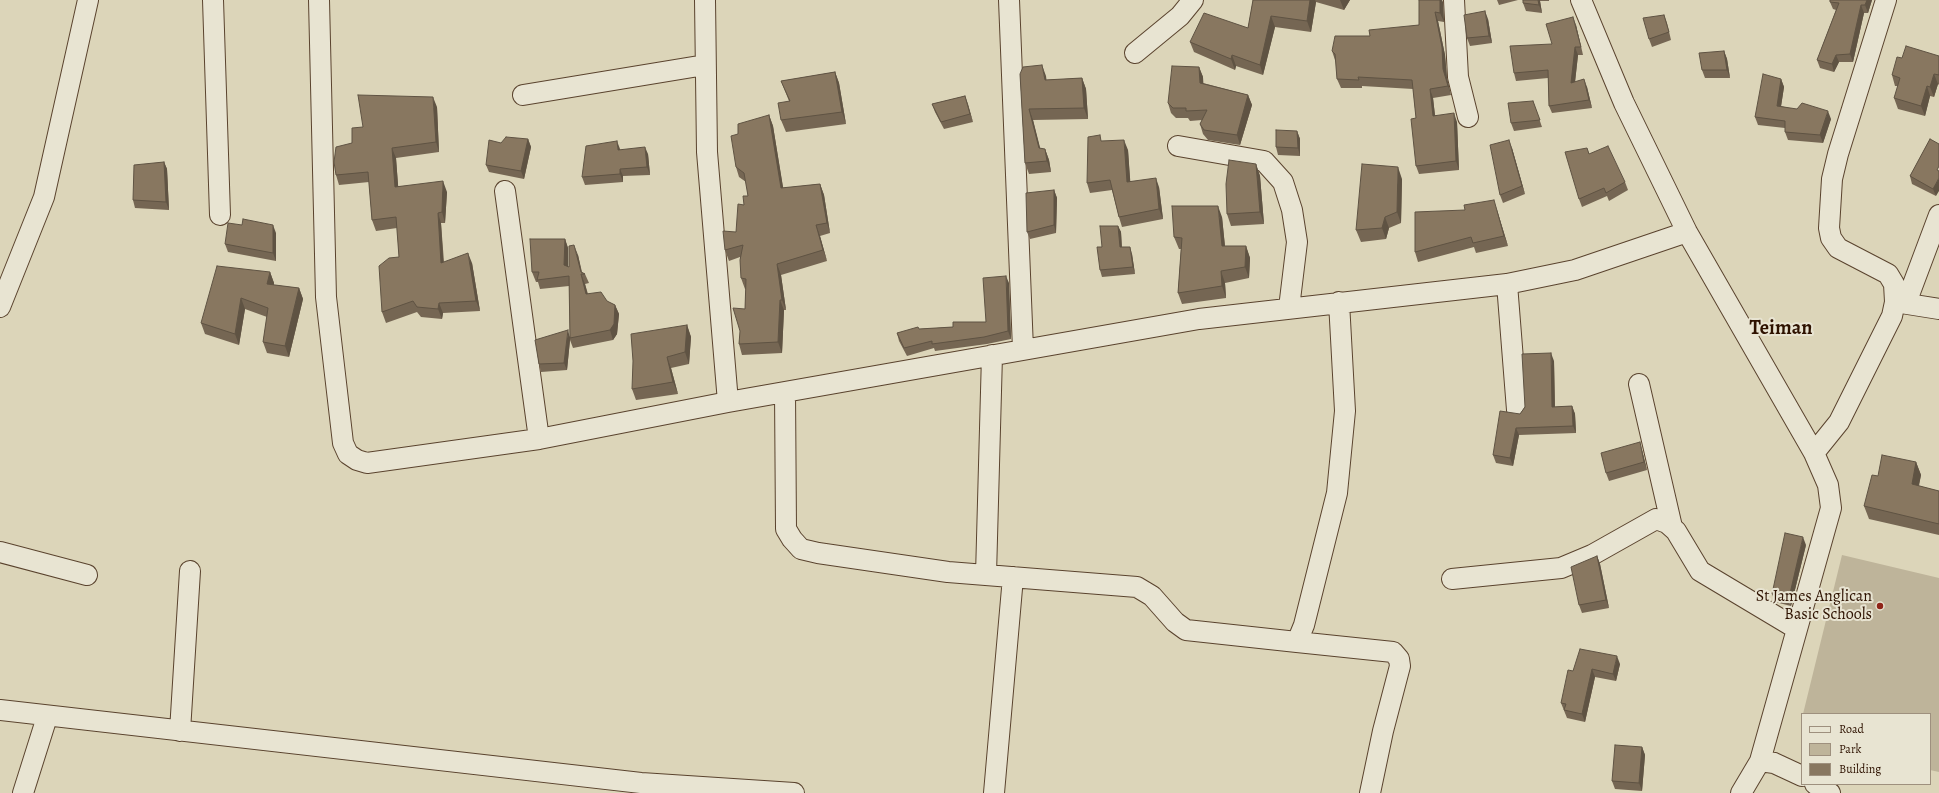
<!DOCTYPE html>
<html>
<head>
<meta charset="utf-8">
<style>
  body { margin:0 }
  #map { position:relative; width:1939px; height:793px; overflow:hidden; background:#dcd5b9; font-family:Alegreya,serif }
  canvas { display:block }
  .legend { position:absolute; left:1801px; top:713px; width:130px; height:72px; box-sizing:border-box; background:#e8e4d2; border:1px solid #9e907e; margin:0; padding:5px 7px; list-style:none; font-size:12px; color:#2e1200 }
  .legend li { display:flex; align-items:center; gap:8px; height:20px }
  .legend b { width:20px; border:1px solid #9e907e }
</style>
</head>
<body>
<div id="map">
<canvas width="1939" height="793"></canvas>
<ul class="legend">
<li><b style="height:5px;background:#e8e4d2"></b>Road</li>
<li><b style="height:11px;background:#beb49a"></b>Park</li>
<li><b style="height:11px;background:#887760"></b>Building</li>
</ul>
</div>
<script>
const c = document.querySelector('canvas').getContext('2d');
c.lineJoin = 'round';
function fill(path, color) { c.fillStyle = color; c.fill(path, 'evenodd'); }
const toPath = rows => new Path2D(rows.map(r => 'M' + r).join(''));
function stroke(path, color, width, dash) { c.strokeStyle = color; c.lineWidth = width; c.lineCap = dash ? 'butt' : 'round'; c.setLineDash(dash || []); c.stroke(path); }
function drawText(font, color, halo, rows, align = 'center') {
  c.font = font + ' Alegreya,serif'; c.lineWidth = 4; c.setLineDash([]); c.textBaseline = 'middle'; c.strokeStyle = halo; c.fillStyle = color; for (const [text, x, y, turn = 0] of rows) {
    c.save(); c.translate(x, y); c.rotate((+turn || 0) * Math.PI / 180); c.textAlign = isNaN(turn) ? turn : align; if (halo) c.strokeText(text, 0, 0); c.fillText(text, 0, 0); c.restore();
  }
}
fill(toPath([
  [1842,555,1939,578,1939,772,1930,770,1930,714,1803,714]
]), '#beb49a');
const minor = toPath([
  [213,0,220,215],
  [319,0,326,297,343,443,348,454,357,460,367,463,539,439,728,402,1199,319,1507,284,1575,270,1687,232],
  [705,0,707,152,728,402],
  [1009,0,1023,349],
  [1454,0,1458,77,1468,117],
  [1581,0,1624,103,1687,232,1814,453,1828,485,1831,508,1760,761],
  [1135,53,1180,16,1193,0],
  [523,95,705,65],
  [1178,146,1264,161,1283,182,1292,210,1297,242,1289,308],
  [505,191,539,439],
  [1507,284,1517,410],
  [1895,302,1939,309],
  [1906,303,1939,215],
  [0,307,44,197,88,0],
  [1639,384,1672,527],
  [785,392,786,529,792,539,801,549,818,553,948,572,1137,587,1152,596,1175,622,1186,630,1297,642,1304,625,1337,493,1345,411,1339,302],
  [1814,453,1839,422,1892,316,1895,302,1894,284,1888,274,1838,248,1831,238,1829,228,1832,179,1838,154,1886,0],
  [0,552,87,575],
  [986,575,992,355],
  [1452,579,1561,568,1592,555,1656,519,1667,523,1676,531,1700,571,1797,629],
  [1297,642,1393,652,1399,659,1400,666,1383,731,1370,793],
  [0,710,641,783,794,793],
  [180,731,190,571],
  [1815,784,1830,793],
  [23,793,47,717],
  [994,793,1013,577],
  [1741,793,1760,761,1774,763,1802,776]
]);
stroke(minor, '#5a432e', 22);
stroke(minor, '#e8e4d2', 20);
fill(toPath([
  [1252,0,1350,0,1344,10,1316,2,1311,32,1275,27,1263,75,1236,66,1235,70,1194,52,1190,42,1248,28,1253,0],
  [1497,0,1518,0,1499,5],
  [1523,0,1549,0,1549,1,1540,1,1542,13,1526,11,1523,3],
  [1830,0,1872,0,1868,13,1864,13,1853,62,1839,62,1834,72,1820,68,1817,60,1836,10,1833,9,1830,2],
  [1443,2,1444,22,1438,21,1445,55,1447,78,1451,95,1433,98,1435,115,1457,122,1459,170,1419,174,1416,166,1416,118,1413,89,1362,86,1362,88,1341,88,1337,79,1336,61,1335,60,1332,51,1370,36,1419,25],
  [1664,15,1667,23,1671,40,1652,47,1649,39],
  [1488,19,1492,43,1470,46,1467,38],
  [1576,25,1583,55,1578,55,1575,82,1587,87,1592,108,1552,113,1549,106,1548,78,1516,81,1514,73,1552,44],
  [1724,51,1727,59,1730,78,1705,78,1702,70],
  [1939,56,1939,85,1938,84,1934,97,1930,96,1925,116,1898,109,1894,98,1898,86,1895,86,1892,75,1902,58],
  [1199,67,1203,77,1203,83,1248,95,1252,105,1240,145,1208,140,1203,134,1200,124,1202,120,1190,121,1188,118,1176,118,1171,113,1168,103],
  [835,72,839,83,846,124,786,132,781,120,789,101,781,81],
  [1020,74,1046,76,1046,80,1082,78,1086,89,1088,119,1033,120,1040,149,1045,149,1049,160,1051,172,1029,174,1025,163],
  [1781,79,1784,87,1781,106,1831,119,1823,143,1788,140,1785,132,1785,128,1758,125,1755,117],
  [965,96,973,122,944,129,935,112,932,104],
  [1533,101,1542,127,1514,131,1511,123],
  [437,107,439,152,396,158,398,186,447,192,445,223,441,223,444,262,472,263,480,311,443,313,442,319,421,317,417,312,386,323,382,312,399,257,397,228,376,231,372,220,369,182,339,185,336,175,352,143,363,127],
  [769,115,773,126,783,188,820,184,824,195,830,233,820,236,827,261,781,275,786,310,784,310,782,353,742,355,739,344,745,309,746,289,745,289,741,278,740,257,729,261,725,250,736,232,744,205,748,196,746,182,739,177,736,167,738,134],
  [1297,131,1300,139,1300,156,1278,155,1276,147],
  [528,139,531,147,524,179,489,172,486,165,501,143],
  [1930,139,1936,196,1912,184,1910,176],
  [1102,141,1128,150,1130,181,1159,187,1163,219,1122,227,1119,217,1112,190,1090,193,1087,183],
  [1512,148,1525,194,1503,203,1500,195],
  [1587,148,1589,154,1625,182,1628,190,1609,201,1607,196,1582,207,1579,199],
  [620,150,648,154,650,175,623,176,623,182,585,185,582,177],
  [164,162,167,169,169,210,135,208,133,200],
  [1256,164,1260,176,1264,224,1231,226,1227,214],
  [1402,179,1401,223,1389,228,1386,239,1361,242,1356,230],
  [1054,190,1057,198,1056,233,1030,239,1027,232],
  [1497,210,1508,246,1476,253,1474,247,1418,262,1415,252],
  [1222,217,1225,246,1246,246,1250,258,1249,278,1225,283,1226,298,1182,304,1178,293,1181,249,1179,249,1174,237],
  [1118,226,1121,232,1122,247,1132,254,1135,274,1102,277,1100,270,1102,247],
  [276,233,276,261,228,252,225,244],
  [565,239,568,248,568,267,569,267,578,255,582,272,585,274,589,283,585,284,588,294,615,305,619,314,617,334,613,340,573,348,570,340,567,370,541,372,539,364,570,336,569,286,540,289,538,282,536,282,532,272],
  [270,272,274,283,274,285,299,288,303,299,289,357,267,353,263,342,267,317,245,309,239,345,205,334,201,323],
  [1009,283,1011,339,987,344,935,351,934,348,907,356,899,341,897,333,919,329,953,327,986,322],
  [687,325,691,337,689,364,671,368,678,394,636,400,632,389],
  [1554,361,1555,407,1572,406,1575,414,1576,433,1519,435,1513,466,1496,463,1493,455,1520,414],
  [1642,450,1647,470,1609,481,1606,473],
  [1916,462,1921,475,1919,486,1939,491,1939,535,1869,519,1864,506,1878,476],
  [1806,545,1791,606,1775,602,1772,594],
  [1597,556,1600,564,1609,608,1582,613,1579,605],
  [1620,664,1616,681,1595,677,1585,722,1567,718,1561,703,1573,671],
  [1642,747,1645,755,1642,791,1615,789,1612,781]
]), '#756653');
fill(toPath([
  [1310,0,1315,0,1316,2,1311,32,1307,21],
  [1340,0,1350,0,1344,10],
  [1440,0,1442,0,1443,2,1444,22,1440,13],
  [1538,0,1540,0,1540,1,1542,13,1539,5],
  [1867,0,1872,0,1868,13,1865,5],
  [1861,5,1864,13,1853,62,1850,54],
  [1485,11,1488,19,1492,43,1489,36],
  [1435,12,1438,21,1445,55,1447,78,1451,95,1448,86,1443,69],
  [1271,16,1275,27,1263,75,1260,65],
  [1573,17,1576,25,1583,55,1581,47],
  [1575,47,1578,55,1574,91,1571,83],
  [1724,51,1727,59,1730,78,1727,70],
  [1232,55,1236,66,1235,70,1231,59],
  [1836,55,1839,62,1834,72,1832,64],
  [1042,65,1046,76,1048,91,1045,80],
  [1199,67,1203,77,1204,93,1200,83],
  [835,72,839,83,846,124,842,112],
  [1934,74,1938,84,1934,97,1930,87],
  [1082,78,1086,89,1088,119,1084,108],
  [1584,79,1587,87,1592,108,1589,100],
  [1781,79,1784,87,1780,113,1777,106],
  [1927,86,1930,96,1925,116,1921,106],
  [1430,89,1433,98,1436,125,1433,116],
  [1248,95,1252,105,1240,145,1237,135],
  [965,96,968,104,973,122,970,114],
  [433,97,437,107,439,152,436,142],
  [1029,109,1033,120,1043,159,1039,148],
  [1828,111,1831,119,1823,143,1820,135],
  [1454,113,1457,122,1459,170,1456,161],
  [769,115,773,126,785,199,781,188],
  [1297,131,1300,139,1300,156,1298,148],
  [528,139,531,147,524,179,521,171],
  [1124,140,1128,150,1131,191,1127,182],
  [1509,140,1512,148,1525,194,1522,186],
  [617,141,620,149,621,158,618,150],
  [645,147,648,154,650,175,647,167],
  [392,148,396,158,399,197,395,187],
  [1045,149,1049,160,1051,172,1047,161],
  [164,162,167,169,169,210,166,202],
  [1256,164,1260,176,1264,224,1260,212],
  [1398,167,1402,179,1401,223,1397,212],
  [620,169,623,176,623,182,620,174],
  [1156,178,1159,187,1163,219,1159,209],
  [1939,178,1939,191,1936,196,1933,189],
  [443,181,447,192,445,223,442,212],
  [820,184,824,195,830,233,827,223],
  [1054,190,1057,198,1056,233,1054,225],
  [1494,200,1497,210,1508,246,1504,236],
  [1218,206,1222,217,1226,257,1222,246],
  [438,213,441,223,444,274,441,263],
  [1385,217,1389,228,1386,239,1382,228],
  [273,225,276,233,276,261,273,253],
  [816,225,820,236,827,261,823,250],
  [1118,226,1121,232,1122,254,1120,247],
  [565,239,568,248,568,275,564,265],
  [574,245,578,255,582,274],
  [1246,246,1250,258,1249,278,1245,267],
  [1130,247,1132,254,1135,274,1133,267],
  [468,253,472,263,480,311,476,301],
  [777,264,781,275,786,310,782,300],
  [1221,271,1225,283,1226,298,1222,286],
  [270,272,274,283,271,295,267,284],
  [581,274,585,284,590,304,586,294],
  [1006,276,1009,283,1011,339,1008,331],
  [299,288,303,299,289,357,285,346],
  [241,298,245,309,239,345,235,334],
  [780,300,784,310,782,353,778,342],
  [439,303,443,313,442,319,438,309],
  [615,305,619,314,617,334,613,340,610,330],
  [687,325,691,337,689,364,685,352],
  [568,330,570,338,570,340,567,370,564,363],
  [1551,353,1554,361,1555,414,1552,407],
  [667,357,671,368,678,394,673,382],
  [1572,406,1575,414,1576,433,1573,426],
  [1516,428,1519,435,1513,466,1510,458],
  [1640,442,1647,470,1644,462],
  [1916,462,1921,475,1916,497,1912,484],
  [1803,537,1806,545,1791,606,1789,598],
  [1597,556,1600,564,1609,608,1606,600],
  [1617,656,1620,664,1616,681,1613,674],
  [1592,669,1595,677,1585,722,1582,714],
  [1642,747,1645,755,1642,791,1639,783]
]), '#5f5343');
const building = toPath([
  [1253,0,1310,0,1307,21,1271,16,1260,65,1232,55,1231,59,1190,42,1204,13,1248,28,1253,0],
  [1419,0,1440,0,1440,13,1435,12,1442,47,1443,69,1448,86,1430,89,1433,116,1454,113,1456,161,1416,166,1411,119,1416,118,1412,80,1358,77,1359,80,1337,79,1335,54,1332,51,1335,36,1370,36,1369,30,1419,25,1419,0],
  [1523,0,1538,0,1539,5,1523,3,1523,0],
  [1830,0,1867,0,1865,5,1861,5,1850,54,1836,55,1832,64,1817,60,1839,3,1830,2,1830,0],
  [1485,11,1489,36,1467,38,1464,15,1485,11],
  [1664,15,1669,32,1649,39,1643,18,1664,15],
  [1573,17,1581,47,1575,47,1571,83,1584,79,1589,100,1549,106,1548,70,1514,73,1510,46,1552,44,1546,24,1573,17],
  [1906,46,1939,56,1939,75,1934,74,1930,87,1927,86,1921,106,1894,98,1900,78,1892,75,1897,57,1902,58,1906,46],
  [1724,51,1727,70,1702,70,1699,53,1724,51],
  [1042,65,1045,80,1082,78,1084,108,1029,109,1039,148,1045,149,1047,161,1025,163,1020,74,1023,67,1042,65],
  [1172,66,1199,67,1200,83,1248,95,1237,135,1204,130,1200,124,1207,110,1186,111,1186,108,1173,108,1168,103,1172,66],
  [835,72,842,112,781,120,778,103,790,101,781,81,835,72],
  [1763,74,1781,79,1777,106,1797,109,1802,103,1828,111,1820,135,1785,132,1785,121,1755,117,1763,74],
  [358,95,433,97,436,142,392,148,395,187,443,181,442,212,438,213,441,263,468,253,476,301,439,303,438,309,417,307,413,301,382,312,379,266,389,258,399,257,396,217,372,220,368,172,336,175,334,162,336,147,352,143,352,128,363,127,358,95],
  [965,96,970,114,941,122,932,104,965,96],
  [1533,101,1540,120,1511,123,1508,103,1533,101],
  [769,115,781,188,820,184,827,223,816,225,823,250,777,264,782,300,780,300,778,342,739,344,740,331,733,308,745,309,746,279,741,278,740,260,743,245,725,250,723,231,736,232,738,204,744,205,743,196,748,196,744,173,736,167,731,136,738,134,738,124,769,115],
  [1276,130,1297,131,1298,148,1276,147,1276,130],
  [1100,135,1101,141,1124,140,1127,182,1156,178,1159,209,1119,217,1110,180,1087,183,1088,137,1100,135],
  [506,137,528,139,521,171,486,165,489,140,501,143,506,137],
  [1930,139,1939,144,1939,166,1937,170,1939,171,1939,178,1933,189,1910,176,1930,139],
  [1509,140,1522,186,1500,195,1490,145,1509,140],
  [617,141,618,150,645,147,647,167,620,169,620,174,582,177,586,146,617,141],
  [1608,146,1625,182,1606,193,1604,188,1579,199,1565,152,1587,148,1589,154,1608,146],
  [1229,160,1256,164,1260,212,1227,214,1226,184,1229,160],
  [164,162,166,202,133,200,134,165,164,162],
  [1362,164,1398,167,1397,212,1385,217,1382,228,1356,230,1362,164],
  [1054,190,1054,225,1027,232,1026,193,1054,190],
  [1494,200,1504,236,1473,243,1471,237,1415,252,1415,212,1465,210,1464,205,1494,200],
  [1172,206,1218,206,1222,246,1246,246,1245,267,1221,271,1222,286,1178,293,1182,238,1174,237,1172,206],
  [243,219,273,225,273,253,225,244,228,223,242,225,243,219],
  [1100,226,1118,226,1120,247,1130,247,1133,267,1100,270,1097,247,1102,247,1100,226],
  [530,239,565,239,564,265,569,267,569,246,574,245,581,272,585,274,581,274,586,294,601,292,607,301,615,305,614,324,610,330,570,338,569,276,537,280,539,272,532,272,530,239],
  [217,266,270,272,267,284,299,288,285,346,263,342,268,308,241,298,235,334,201,323,217,266],
  [1006,276,1008,331,984,337,932,344,932,341,904,348,897,333,918,327,919,329,953,327,953,322,986,322,983,278,1006,276],
  [687,325,685,352,667,357,673,382,632,389,633,361,631,334,687,325],
  [568,330,564,363,539,364,535,340,568,330],
  [1551,353,1552,407,1572,406,1573,426,1516,428,1510,458,1493,455,1500,411,1520,414,1525,407,1522,354,1551,353],
  [1640,442,1644,462,1606,473,1601,453,1640,442],
  [1882,455,1916,462,1912,484,1939,491,1939,524,1864,506,1872,475,1878,476,1882,455],
  [1785,533,1803,537,1789,598,1772,594,1785,533],
  [1597,556,1606,600,1579,605,1571,567,1597,556],
  [1580,649,1617,656,1613,674,1592,669,1582,714,1564,710,1566,704,1561,703,1568,670,1573,671,1580,649],
  [1615,745,1642,747,1639,783,1612,781,1615,745]
]);
fill(building, '#887760');
stroke(building, '#5f5343', 1);
for (const [x, y, r, color] of [
  [1880,606,4,"#8f2418"]
]) { const dot = new Path2D(); dot.arc(x, y, r, 0, 2 * Math.PI); c.fillStyle = color; c.fill(dot); stroke(dot, '#e8e4d2', 1.5); }
drawText('16px', '#2e1200', '#e8e4d2', [
  ["St James Anglican",1872,597],
  ["Basic Schools",1872,615]
], 'right');
drawText('bold 20px', '#2e1200', '#e8e4d2', [
  ["Teiman",1781,329]
]);
</script>
</body>
</html>
